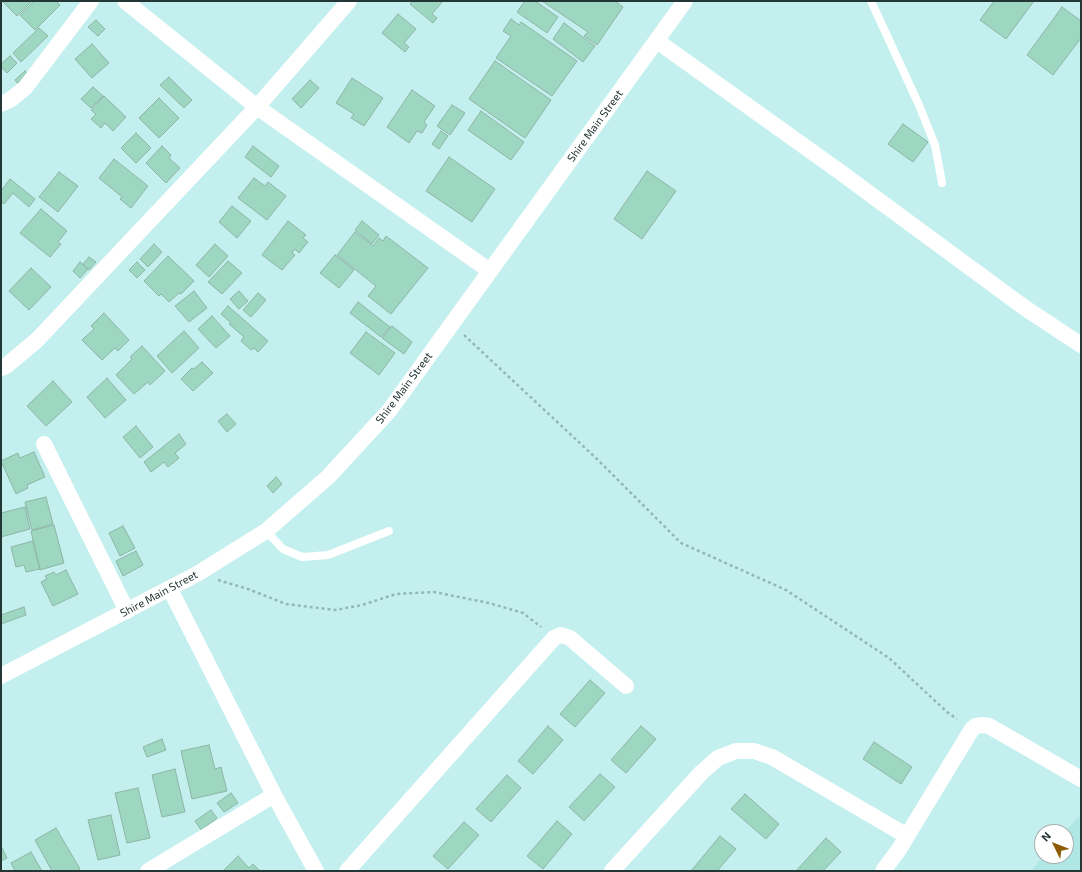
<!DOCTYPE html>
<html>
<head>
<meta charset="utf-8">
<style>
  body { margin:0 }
  #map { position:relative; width:1082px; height:872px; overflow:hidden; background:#c3f0ee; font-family:"Exo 2",sans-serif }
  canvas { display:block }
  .frame { position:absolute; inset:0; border:2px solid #243635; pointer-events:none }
  .north { position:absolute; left:1034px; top:824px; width:40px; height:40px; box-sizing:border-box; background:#fff; border:1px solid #a7afae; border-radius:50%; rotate:313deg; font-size:11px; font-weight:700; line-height:16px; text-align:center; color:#243635 }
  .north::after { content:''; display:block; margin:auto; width:14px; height:18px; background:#8c5b04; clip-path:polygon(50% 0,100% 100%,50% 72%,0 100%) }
</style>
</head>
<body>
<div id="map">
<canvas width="1082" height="872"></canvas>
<div class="frame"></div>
<div class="north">N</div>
</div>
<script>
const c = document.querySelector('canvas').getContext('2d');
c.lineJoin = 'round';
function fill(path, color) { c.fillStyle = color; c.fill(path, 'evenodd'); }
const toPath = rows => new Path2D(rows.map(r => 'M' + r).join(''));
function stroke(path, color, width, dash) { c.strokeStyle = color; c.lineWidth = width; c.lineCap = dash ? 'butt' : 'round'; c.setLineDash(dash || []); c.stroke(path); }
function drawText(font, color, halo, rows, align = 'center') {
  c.font = font + ' "Exo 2",sans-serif'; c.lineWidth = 3; c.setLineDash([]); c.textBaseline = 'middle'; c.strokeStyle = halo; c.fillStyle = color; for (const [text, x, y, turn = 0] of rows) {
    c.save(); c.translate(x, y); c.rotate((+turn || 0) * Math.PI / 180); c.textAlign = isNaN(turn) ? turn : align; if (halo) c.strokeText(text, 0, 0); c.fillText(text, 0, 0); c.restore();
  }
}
fill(toPath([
  [1078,817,1081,820,1081,871,1031,871,1044,856,1066,856,1066,832,1065,832]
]), '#afe7e5');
const building = toPath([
  [4,1,32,1,17,16,3,2,4,1],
  [34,1,56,1,60,5,35,30,20,15,34,1],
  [413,1,443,1,432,14,437,18,433,23,410,4,413,1],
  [525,1,535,1,558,17,547,33,517,12,525,1],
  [542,1,615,1,623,7,597,45,584,36,588,32,542,1],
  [994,1,1034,1,1006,39,980,20,994,1],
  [1062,7,1081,21,1081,38,1053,75,1027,55,1062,7],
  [398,14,416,29,404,43,409,47,405,52,382,33,398,14],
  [511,19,519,25,521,22,577,61,552,96,496,58,511,36,503,31,511,19],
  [96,20,105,29,98,36,88,27,96,20],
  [564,23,595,46,583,62,553,39,564,23],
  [39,28,48,36,21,62,13,53,39,28],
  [92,44,109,63,92,78,75,59,92,44],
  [10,56,17,63,7,73,1,67,1,64,10,56],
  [495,61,551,100,525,138,469,99,495,61],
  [25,71,30,77,20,86,15,80,25,71],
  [169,77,192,100,184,108,160,85,169,77],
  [352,78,383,98,364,126,351,118,354,114,336,103,352,78],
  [310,80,319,88,301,108,292,99,310,80],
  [93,87,103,96,91,108,81,99,93,87],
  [412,90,435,106,424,122,427,125,422,133,417,131,409,143,387,127,412,90],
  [104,96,126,117,113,131,105,123,101,128,91,119,96,114,91,110,104,96],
  [159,98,179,118,159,138,139,118,159,98],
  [452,105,465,113,450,135,437,126,452,105],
  [481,111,524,142,511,160,468,130,481,111],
  [903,124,928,142,913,162,888,144,903,124],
  [441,131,448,136,439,149,432,144,441,131],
  [136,133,151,148,136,163,121,148,136,133],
  [162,146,171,155,169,158,180,168,166,183,146,163,162,146],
  [253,146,279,166,271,177,245,157,253,146],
  [449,157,495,189,472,222,426,191,449,157],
  [114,159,148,186,131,208,120,199,122,197,99,178,114,159],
  [647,171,676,191,642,239,614,219,647,171],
  [59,172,78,186,58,212,39,197,59,172],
  [254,178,265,186,268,182,286,196,267,220,238,198,254,178],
  [10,179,35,199,29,207,13,193,4,204,1,201,1,191,10,179],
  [232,206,251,221,237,238,219,222,232,206],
  [41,209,67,231,58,242,61,244,50,257,20,233,41,209],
  [288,221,306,235,303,238,308,242,299,253,295,249,292,253,295,255,282,270,262,255,288,221],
  [362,221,379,235,372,244,355,230,362,221],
  [355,232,373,246,379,238,383,241,386,236,428,268,391,314,368,296,376,286,337,255,355,232],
  [154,244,162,252,148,267,140,259,154,244],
  [215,244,228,256,209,277,196,265,215,244],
  [335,255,354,270,339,288,320,273,335,255],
  [168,256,194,281,181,294,179,293,169,302,161,294,159,296,144,281,168,256],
  [89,257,96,262,89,270,83,264,89,257],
  [228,261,242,273,222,294,208,282,228,261],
  [80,262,88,269,80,278,73,271,80,262],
  [137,262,145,270,137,278,129,270,137,262],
  [31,268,51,287,29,310,9,291,31,268],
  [194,291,207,308,189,322,175,306,194,291],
  [239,291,248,301,239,309,230,299,239,291],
  [258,293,266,300,251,317,243,310,258,293],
  [358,302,390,327,381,337,350,313,358,302],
  [228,306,268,341,258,352,254,348,251,350,241,341,244,337,229,324,231,323,221,314,228,306],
  [104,313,129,340,118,351,115,348,102,360,82,340,94,329,91,326,104,313],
  [212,316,230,336,216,348,198,329,212,316],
  [392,326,412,342,404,354,382,338,392,326],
  [184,331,199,348,172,373,157,356,184,331],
  [366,332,395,353,379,375,350,353,366,332],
  [142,346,165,371,150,385,148,382,134,394,116,375,132,359,130,357,142,346],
  [202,362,213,373,193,391,181,379,192,368,194,369,202,362],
  [107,378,126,400,105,418,87,397,107,378],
  [53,381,72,402,46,426,27,406,53,381],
  [227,414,236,424,227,432,218,421,227,414],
  [136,426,153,447,140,458,123,437,136,426],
  [179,434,186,444,175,453,179,458,168,467,164,462,151,472,144,462,179,434],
  [34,452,45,477,27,485,28,488,16,494,1,461,18,453,20,458,34,452],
  [276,477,282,484,273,493,267,486,276,477],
  [46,497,53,524,32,530,25,502,46,497],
  [25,507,30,529,1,537,1,513,25,507],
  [54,525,64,563,40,570,31,531,54,525],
  [123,526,135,548,120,556,109,533,123,526],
  [33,541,40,569,26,572,24,565,16,567,11,547,33,541],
  [136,551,143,565,123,576,116,561,136,551],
  [66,570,78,594,53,606,41,582,47,579,45,576,54,572,56,575,66,570],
  [24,607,26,615,1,624,1,615,24,607],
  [590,680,605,693,575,727,560,714,590,680],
  [548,726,563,740,533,774,518,761,548,726],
  [641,726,656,739,626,773,611,760,641,726],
  [162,739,166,750,147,757,143,747,162,739],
  [874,742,912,767,901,784,863,759,874,742],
  [209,745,215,769,221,767,227,791,192,799,181,751,209,745],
  [175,769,185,812,162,817,152,775,175,769],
  [600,774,615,787,584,821,569,807,600,774],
  [507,775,521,788,491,822,476,809,507,775],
  [138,788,150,838,127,843,115,793,138,788],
  [231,793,238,803,224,812,217,803,231,793],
  [745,794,779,824,766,839,731,809,745,794],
  [211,810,217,818,201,830,195,821,211,810],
  [111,815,120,855,98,860,88,820,111,815],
  [557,821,572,834,543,869,527,856,557,821],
  [464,822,479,835,448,869,433,856,464,822],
  [56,828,80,869,77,871,52,871,35,840,56,828],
  [720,836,736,849,717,871,691,871,720,836],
  [826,838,841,852,823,871,796,871,826,838],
  [2,848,7,858,1,861,1,849,2,848],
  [31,852,42,871,15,871,11,863,31,852],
  [238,856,249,868,253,864,260,871,223,871,238,856]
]);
fill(building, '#9ed7c1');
stroke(building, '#8eb4a5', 1);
stroke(toPath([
  [464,335,598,460,681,543,786,590,889,658,947,712,957,719],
  [218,580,248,589,286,604,335,610,362,605,396,594,434,592,489,603,523,613,541,627]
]), '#92b7b5', 2.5, [3, 3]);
stroke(toPath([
  [871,1,919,105,935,145,942,183],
  [266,531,283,549,302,557,328,555,389,531]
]), '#fff', 8);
stroke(toPath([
  [125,1,257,107,490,271],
  [657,41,836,169,1025,308,1081,345],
  [1,104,10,100,25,88,91,1],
  [1,368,6,366,37,340,257,107,349,1],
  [44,444,127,611],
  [170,589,274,795,316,871],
  [1,676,197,574,266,531,328,477,389,411,685,1],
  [148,871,274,795],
  [347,871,554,638,561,635,570,638,626,686],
  [612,871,701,773,718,758,736,751,754,751,772,757,907,836],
  [883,871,900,848,907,836,972,729,976,726,982,725,989,726,1081,779]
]), '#fff', 16);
drawText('11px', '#243635', '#fff', [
  ["Shire Main Street",595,126,-54],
  ["Shire Main Street",404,388,-53],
  ["Shire Main Street",159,594,-28]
]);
</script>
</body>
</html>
